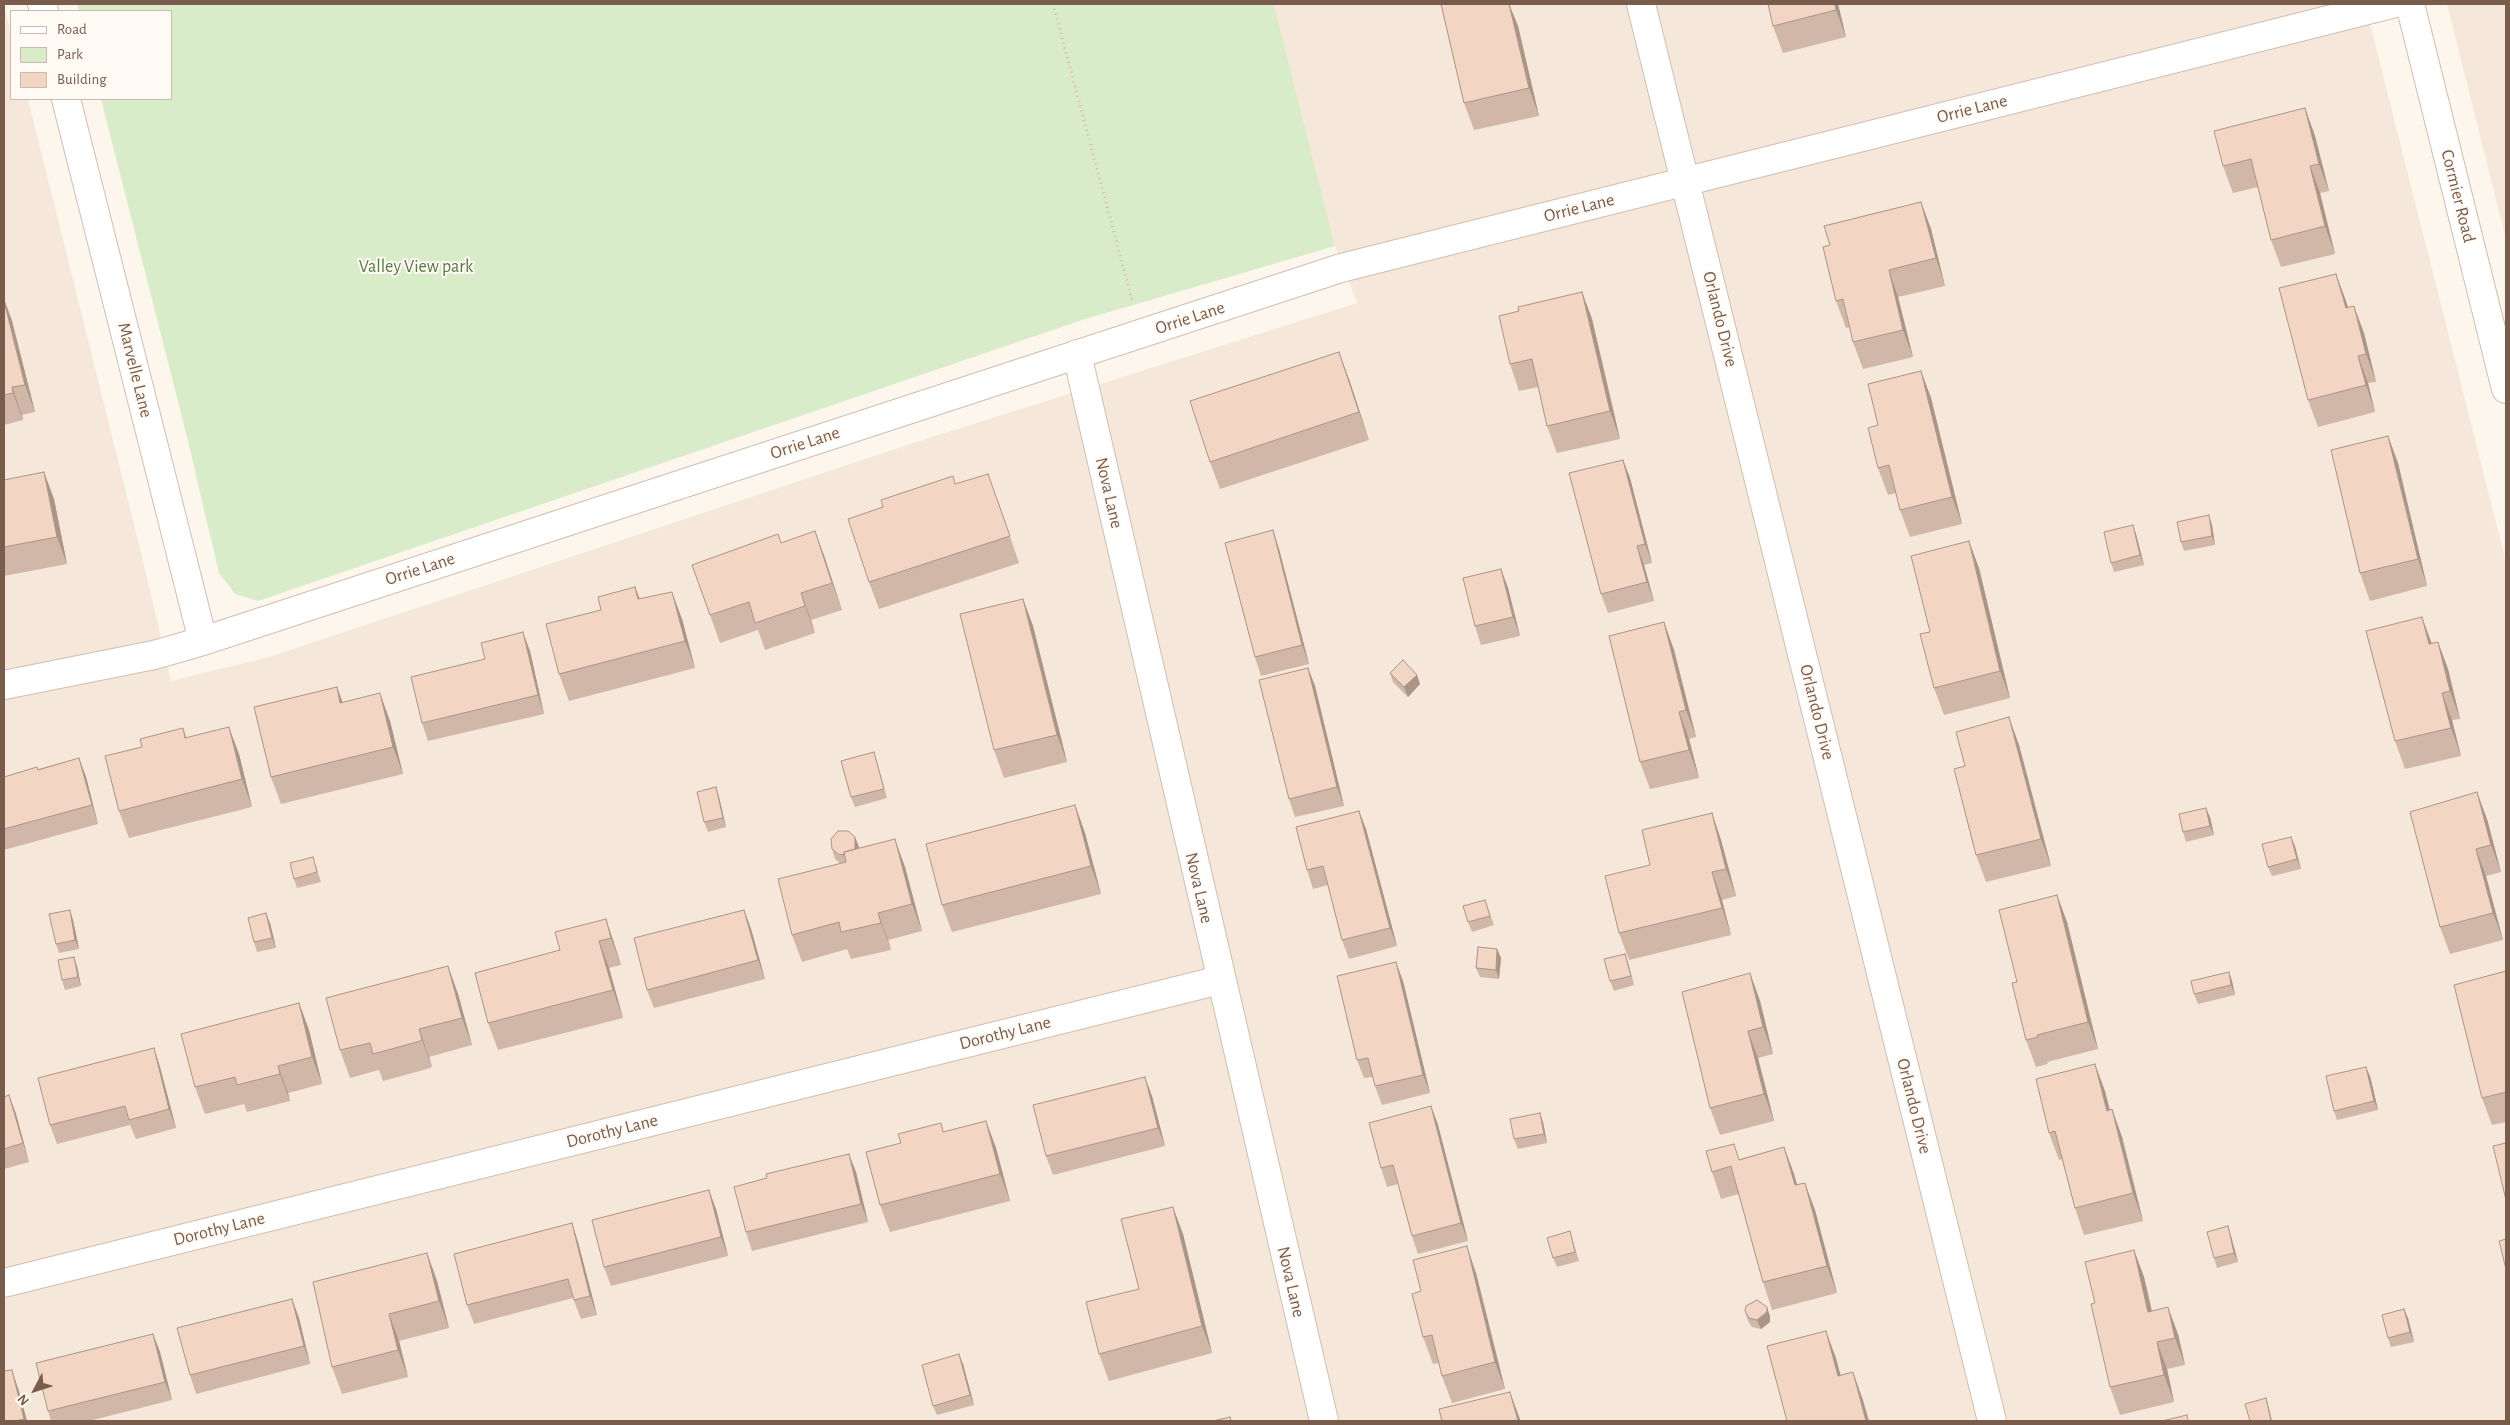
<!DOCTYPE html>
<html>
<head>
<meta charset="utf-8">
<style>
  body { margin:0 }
  #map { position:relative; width:2510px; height:1425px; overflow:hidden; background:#fdf6ec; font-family:"Alegreya Sans",sans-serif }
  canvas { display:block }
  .frame { position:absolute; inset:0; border:5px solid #7a5c4d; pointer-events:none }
  .legend { position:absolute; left:10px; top:10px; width:162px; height:90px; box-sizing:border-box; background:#fffaf3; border:1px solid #cabbb1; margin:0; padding:6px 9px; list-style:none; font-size:15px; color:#7a5c4d }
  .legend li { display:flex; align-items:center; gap:10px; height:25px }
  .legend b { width:25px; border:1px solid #cabbb1 }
  .north { position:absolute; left:10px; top:1365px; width:50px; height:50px; -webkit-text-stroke:4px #fffaf3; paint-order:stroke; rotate:230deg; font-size:14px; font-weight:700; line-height:20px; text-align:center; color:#7a5c4d }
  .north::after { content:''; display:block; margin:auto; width:18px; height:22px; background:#7a5c4d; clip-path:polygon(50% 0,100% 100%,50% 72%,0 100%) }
</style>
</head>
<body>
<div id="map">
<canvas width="2510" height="1425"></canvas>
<div class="frame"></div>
<ul class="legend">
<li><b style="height:6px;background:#fff"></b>Road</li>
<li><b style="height:14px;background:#d8ecc9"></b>Park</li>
<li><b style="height:14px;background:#f3d5c3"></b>Building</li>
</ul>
<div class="north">N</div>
</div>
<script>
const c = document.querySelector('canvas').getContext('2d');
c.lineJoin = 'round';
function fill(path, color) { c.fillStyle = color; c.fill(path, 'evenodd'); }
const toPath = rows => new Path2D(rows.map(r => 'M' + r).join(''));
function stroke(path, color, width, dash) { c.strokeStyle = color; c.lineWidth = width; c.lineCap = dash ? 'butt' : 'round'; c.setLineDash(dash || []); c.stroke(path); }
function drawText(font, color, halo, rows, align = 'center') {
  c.font = font + ' "Alegreya Sans",sans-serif'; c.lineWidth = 4; c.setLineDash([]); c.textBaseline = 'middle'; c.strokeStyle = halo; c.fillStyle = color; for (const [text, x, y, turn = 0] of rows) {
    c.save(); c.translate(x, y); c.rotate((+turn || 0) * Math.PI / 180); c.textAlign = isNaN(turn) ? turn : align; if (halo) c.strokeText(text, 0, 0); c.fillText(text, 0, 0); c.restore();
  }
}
fill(toPath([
  [4,4,11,33,11,99,28,99,143,561,171,681,269,657,932,437,1357,303,1335,246,1274,4,2365,4,2506,562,2506,1421,4,1421],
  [2447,4,2506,4,2506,239]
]), '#f5e8da');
fill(toPath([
  [77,4,1274,4,1335,246,1082,320,258,601,235,594,219,573,188,441,101,99,171,99,171,11,79,11]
]), '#d8ecc9');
const minor = toPath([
  [42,4,44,11],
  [1641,4,1992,1421],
  [66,99,203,641],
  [1077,354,1324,1421],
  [4,685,154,655,203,641,1341,268,2392,4],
  [4,1283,1220,980]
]);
const tertiary = toPath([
  [2410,4,2506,389]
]);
stroke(minor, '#d1beb0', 30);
stroke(tertiary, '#d1beb0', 30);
stroke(toPath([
  [1053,4,1132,300]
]), '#d9b8a5', 3, [1, 4]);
stroke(minor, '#fff', 28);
stroke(tertiary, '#fff', 28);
fill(toPath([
  [1441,4,1509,4,1518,26,1539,116,1474,130,1464,103],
  [1838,4,1846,37,1783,53,1773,26],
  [2305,108,2315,136,2329,191,2320,193,2335,254,2281,267,2271,240,2258,187,2233,193,2223,166],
  [1921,202,1931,229,1945,286,1898,297,1913,357,1863,369,1853,342,1850,327,1846,328,1836,301,1830,245],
  [2336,274,2348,307,2364,333,2376,382,2368,383,2375,412,2318,427,2308,400],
  [1582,292,1592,319,1620,439,1557,453,1547,426,1538,387,1519,391,1510,364,1519,311],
  [4,299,12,321,35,412,22,415,23,420,4,425],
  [1921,371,1931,398,1962,524,1910,537,1900,510,1896,493,1888,495,1878,468,1878,425],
  [1349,379,1369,440,1220,489,1210,462],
  [2388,436,2398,463,2427,586,2370,601,2360,573],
  [1623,460,1630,478,1652,563,1644,565,1654,601,1608,613,1601,594],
  [4,480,54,499,67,564,4,576],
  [956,484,998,501,1019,563,879,609,869,582,883,507],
  [2212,525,2215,545,2184,551,2181,542],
  [1273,530,1279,549,1309,664,1261,676,1255,657],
  [815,531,842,610,811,620,815,633,765,650,758,630,720,643,692,565,781,543],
  [2136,534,2144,565,2114,572,2111,563],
  [1979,568,2010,698,1944,715,1934,688,1930,632],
  [1501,569,1508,588,1520,636,1481,645,1475,626],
  [635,587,640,599,682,619,695,668,569,701,559,674,601,610],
  [1023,599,1033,626,1067,762,1004,778,994,750],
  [1664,622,1674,650,1696,737,1689,739,1699,778,1650,789,1640,762],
  [2438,642,2448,669,2460,719,2452,720,2461,756,2405,769,2395,741],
  [530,651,544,714,428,741,422,723],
  [1308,668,1315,686,1344,806,1295,817,1289,799],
  [1390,673,1417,675,1420,684,1408,697,1393,682],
  [337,687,342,702,390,721,403,774,281,804,271,777],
  [183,728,187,738,239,754,252,807,129,838,119,811,142,747],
  [2019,745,2051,866,1986,882,1976,855,1965,766],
  [874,752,877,762,887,798,855,807,851,797],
  [79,758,86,777,98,824,4,850,4,777,38,769],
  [719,797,726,827,708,832,704,822],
  [1075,805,1085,833,1101,894,952,932,942,905],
  [1359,811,1366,829,1397,946,1349,959,1342,940,1328,885,1313,889,1307,870],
  [1712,813,1721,840,1736,896,1722,900,1731,935,1629,960,1619,933,1650,865],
  [2210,817,2214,835,2186,842,2183,832],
  [2487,819,2501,872,2486,876,2503,940,2450,954,2440,927],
  [855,837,859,848,905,867,922,931,888,940,891,950,851,959,847,949,802,962,792,935,841,864,835,859,832,849],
  [2291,837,2301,869,2272,876,2268,867],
  [316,866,321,882,297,888,294,879],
  [2057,895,2067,922,2098,1049,2047,1062,2048,1064,2036,1067,2026,1040,2017,982],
  [1485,900,1494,925,1472,932,1468,922],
  [744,910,751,929,765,979,654,1008,647,990],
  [606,919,615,946,621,965,609,968,623,1018,498,1050,488,1023,560,950],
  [73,920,79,949,59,953,56,944],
  [270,923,276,948,257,952,254,942],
  [1497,949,1501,958,1499,979,1480,977,1476,968],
  [1625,954,1634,985,1614,991,1610,981],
  [77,966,81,986,65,990,62,980],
  [448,966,458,994,472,1045,429,1057,432,1067,427,1069,383,1081,379,1070,350,1078,340,1050],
  [2506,971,2506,1122,2492,1125,2482,1098],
  [2229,972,2232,981,2235,995,2198,1004,2194,994],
  [1750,973,1760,1001,1773,1054,1758,1058,1774,1121,1720,1135,1710,1108],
  [1403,981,1430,1093,1382,1105,1375,1086,1373,1077,1364,1078,1357,1060],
  [299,1003,309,1030,322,1084,288,1093,290,1101,247,1112,244,1104,205,1114,195,1087],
  [154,1048,160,1067,176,1128,136,1139,130,1125,57,1144,50,1125],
  [2370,1076,2378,1110,2337,1120,2334,1111],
  [2105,1091,2109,1110,2112,1109,2122,1137,2143,1221,2084,1235,2075,1208,2062,1159,2059,1160,2049,1133],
  [9,1095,16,1114,29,1162,4,1169,4,1097],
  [1152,1096,1165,1146,1053,1175,1046,1156],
  [1431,1106,1438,1125,1468,1241,1418,1254,1412,1236,1398,1184,1387,1187,1381,1168],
  [986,1121,996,1148,1010,1201,890,1232,880,1205,944,1132],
  [1543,1122,1547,1143,1518,1149,1514,1139],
  [1784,1147,1794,1174,1797,1185,1815,1210,1837,1293,1772,1310,1763,1282,1739,1194,1721,1199,1712,1172,1740,1159],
  [856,1172,868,1222,752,1251,746,1232],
  [716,1209,728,1256,611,1286,604,1267],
  [572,1223,578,1242,597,1315,581,1319,573,1298,474,1324,467,1305],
  [1570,1231,1579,1261,1557,1267,1553,1258],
  [1183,1234,1212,1353,1109,1381,1099,1354,1139,1289],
  [2231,1236,2238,1262,2217,1268,2214,1258],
  [2134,1250,2144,1277,2152,1311,2178,1334,2185,1365,2167,1369,2174,1402,2120,1415,2110,1387,2095,1303],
  [427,1253,437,1281,449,1328,399,1341,408,1377,342,1394,332,1367],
  [1476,1273,1505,1389,1452,1403,1442,1376,1439,1363,1433,1364,1423,1337,1421,1291],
  [292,1299,299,1318,310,1364,196,1394,190,1375],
  [1745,1311,1770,1316,1770,1322,1761,1329,1752,1327,1748,1321],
  [2408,1318,2414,1342,2391,1347,2388,1338],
  [153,1334,160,1352,172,1400,89,1421,51,1421,48,1411],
  [963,1364,974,1405,937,1415,933,1406],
  [18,1388,27,1421,4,1421]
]), '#d1b7a8');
fill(toPath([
  [1509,4,1518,26,1539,116,1529,88],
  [1835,4,1838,4,1846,37,1836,10],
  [2305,108,2315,136,2329,191,2319,164],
  [2310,166,2320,193,2335,254,2325,226],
  [1921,202,1931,229,1945,286,1936,258],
  [1889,270,1898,297,1913,357,1903,330],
  [2336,274,2346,301,2356,335,2346,308],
  [1582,292,1592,319,1620,439,1610,411],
  [4,299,12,321,35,412,25,385],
  [2354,306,2364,333,2376,382,2366,354],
  [1339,352,1349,379,1369,440,1359,412],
  [2358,356,2368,383,2375,412,2366,385],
  [1921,371,1931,398,1962,524,1952,497],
  [12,387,22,415,23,420,13,393],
  [2388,436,2398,463,2427,586,2418,559],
  [1623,460,1630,478,1652,563,1645,544],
  [44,472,54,499,67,564,57,537],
  [2209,515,2212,525,2215,545,2212,536],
  [2133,525,2136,534,2144,565,2140,555],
  [1273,530,1279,549,1309,664,1302,645],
  [815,531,825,558,842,610,832,583],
  [1969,541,1979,568,2010,698,2000,671],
  [1637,546,1644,565,1654,601,1647,582],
  [1501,569,1508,588,1520,636,1513,617],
  [635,587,645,614,638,599],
  [672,592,682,619,695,668,685,641],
  [801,593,811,620,815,633,805,606],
  [1023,599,1033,626,1067,762,1057,735],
  [2422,617,2432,644,2429,644],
  [1664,622,1674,650,1696,737,1686,710],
  [523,632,530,651,544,714,538,695],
  [2438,642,2448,669,2460,719,2450,691],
  [1308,668,1315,686,1344,806,1337,787],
  [1417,675,1420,684,1408,697,1404,687],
  [337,687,347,714,340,703],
  [380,693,390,721,403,774,393,747],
  [2442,693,2452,720,2461,756,2451,728],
  [1679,712,1689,739,1699,778,1689,750],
  [2009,717,2019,745,2051,866,2041,839],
  [229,727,239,754,252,807,242,779],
  [79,758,86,777,98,824,92,805],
  [716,787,719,797,726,827,723,818],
  [2477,792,2487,819,2501,872,2491,845],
  [1075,805,1085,833,1101,894,1091,866],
  [2206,808,2210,817,2214,835,2210,826],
  [1359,811,1366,829,1397,946,1390,928],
  [1712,813,1721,840,1736,896,1726,869],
  [855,837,859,847,858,858,852,864],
  [2291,837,2295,846,2301,869,2297,859],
  [895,839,905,867,922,931,912,904],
  [2476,849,2486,876,2503,940,2493,913],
  [1712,872,1722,900,1731,935,1722,908],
  [2057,895,2067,922,2098,1049,2088,1022],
  [70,910,73,920,79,949,75,940],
  [744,910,751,929,765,979,758,960],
  [266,913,270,923,276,948,272,938],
  [878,913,888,940,891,950,881,923],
  [606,919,615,946,621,965,611,938],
  [599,941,609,968,623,1018,613,990],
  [1497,949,1501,958,1499,979,1496,970],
  [1625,954,1628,963,1634,985,1631,976],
  [74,957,77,966,81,986,78,977],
  [1396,962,1403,981,1430,1093,1423,1075],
  [448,966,458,994,472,1045,462,1018],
  [2229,972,2232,981,2235,995,2231,985],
  [1750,973,1760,1001,1773,1054,1763,1027],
  [299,1003,309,1030,322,1084,312,1057],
  [419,1029,429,1057,432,1067,422,1040],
  [1748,1031,1758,1058,1774,1121,1764,1094],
  [154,1048,160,1067,176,1128,169,1109],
  [2095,1064,2105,1091,2117,1138,2107,1111],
  [278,1066,288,1093,290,1101,280,1074],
  [2366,1067,2370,1076,2378,1110,2374,1101],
  [1145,1077,1152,1096,1165,1146,1158,1128],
  [9,1095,16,1114,29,1162,23,1143],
  [1431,1106,1438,1125,1468,1241,1461,1223],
  [2112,1109,2122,1137,2143,1221,2133,1193],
  [1540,1113,1543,1122,1547,1143,1544,1134],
  [986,1121,996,1148,1010,1201,1000,1174],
  [1784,1147,1794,1174,1805,1213,1795,1185],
  [849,1154,856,1172,868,1222,861,1204],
  [1805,1183,1815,1210,1837,1293,1827,1266],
  [709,1190,716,1209,728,1256,721,1237],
  [1173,1207,1183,1234,1212,1353,1202,1326],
  [572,1223,578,1242,597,1315,590,1296],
  [2228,1226,2231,1236,2238,1262,2234,1253],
  [1467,1246,1476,1273,1505,1389,1495,1362],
  [2134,1250,2144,1277,2158,1339,2148,1312],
  [427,1253,437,1281,449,1328,439,1301],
  [292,1299,299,1318,310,1364,304,1346],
  [1767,1307,1770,1316,1770,1322,1761,1329,1757,1320],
  [2168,1307,2178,1334,2185,1365,2175,1338],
  [2404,1309,2408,1318,2414,1342,2410,1332],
  [389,1314,399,1341,408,1377,398,1350],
  [1826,1331,1836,1358,1848,1403,1838,1376],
  [153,1334,160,1352,172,1400,165,1382],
  [2157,1342,2167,1369,2174,1402,2164,1375],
  [959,1354,963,1364,974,1405,970,1395],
  [12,1370,18,1388,27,1421,25,1421,24,1419],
  [1853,1372,1863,1400,1869,1421,1866,1421],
  [1510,1392,1520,1419,1520,1421,1518,1421],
  [2266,1398,2269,1408,2272,1421,2271,1421]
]), '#aa9588');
const building = toPath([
  [1441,4,1509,4,1529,88,1464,103,1441,4],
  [1768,4,1835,4,1836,10,1773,26,1768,4],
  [2305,108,2319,164,2310,166,2325,226,2271,240,2251,159,2223,166,2214,131,2305,108],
  [1921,202,1936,258,1889,270,1903,330,1853,342,1843,299,1836,301,1823,247,1830,245,1824,226,1921,202],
  [2336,274,2346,308,2354,306,2366,354,2358,356,2366,385,2308,400,2279,288,2336,274],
  [1582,292,1610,411,1547,426,1532,359,1510,364,1499,316,1519,311,1518,307,1582,292],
  [4,301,25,385,12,387,13,393,4,395,4,301],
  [1339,352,1359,412,1210,462,1190,401,1339,352],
  [1921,371,1952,497,1900,510,1889,465,1878,468,1868,428,1878,425,1868,384,1921,371],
  [2388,436,2418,559,2360,573,2331,450,2388,436],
  [1623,460,1645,544,1637,546,1647,582,1601,594,1569,473,1623,460],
  [44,472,57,537,4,547,4,480,44,472],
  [988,474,1010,536,869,582,848,519,883,507,881,500,953,476,955,484,988,474],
  [2209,515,2212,536,2181,542,2177,522,2209,515],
  [2133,525,2140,555,2111,563,2104,532,2133,525],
  [1273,530,1302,645,1255,657,1225,543,1273,530],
  [815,531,832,583,801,593,805,606,755,623,749,602,710,615,692,565,778,534,781,543,815,531],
  [1969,541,2000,671,1934,688,1920,634,1930,632,1911,556,1969,541],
  [1501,569,1513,617,1475,626,1463,578,1501,569],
  [635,587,638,599,672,592,685,641,559,674,546,624,601,610,598,597,635,587],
  [1023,599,1057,735,994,750,960,614,1023,599],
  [2422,617,2429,644,2438,642,2450,691,2442,693,2451,728,2395,741,2366,631,2422,617],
  [1664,622,1686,710,1679,712,1689,750,1640,762,1609,636,1664,622],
  [523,632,538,695,422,723,411,677,485,659,481,643,523,632],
  [1403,660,1417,675,1404,687,1390,673,1403,660],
  [1308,668,1337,787,1289,799,1259,680,1308,668],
  [337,687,340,703,380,693,393,747,271,777,254,707,337,687],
  [2009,717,2041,839,1976,855,1954,769,1965,766,1956,732,2009,717],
  [229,727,242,779,119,811,105,756,142,747,140,739,183,728,185,738,229,727],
  [874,752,884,789,851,797,841,761,874,752],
  [79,758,92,805,4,829,4,777,37,767,38,770,79,758],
  [716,787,723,818,704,822,697,792,716,787],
  [2477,792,2491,845,2476,849,2493,913,2440,927,2410,812,2477,792],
  [1075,805,1091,866,942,905,926,844,1075,805],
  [2206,808,2210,826,2183,832,2179,814,2206,808],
  [1359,811,1390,928,1342,940,1323,866,1307,870,1296,827,1359,811],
  [1712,813,1726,869,1712,872,1722,908,1619,933,1605,876,1650,865,1642,830,1712,813],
  [838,831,848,831,855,837,855,848,853,850,844,852,844,855,838,854,832,849,831,839,838,831],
  [2291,837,2297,859,2268,867,2262,844,2291,837],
  [895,839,912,904,878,913,881,923,841,932,839,922,792,935,778,879,846,862,844,852,895,839],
  [313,857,317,872,294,879,290,863,313,857],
  [2057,895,2088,1022,2037,1035,2038,1037,2026,1040,2012,983,2017,982,1999,910,2057,895],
  [1485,900,1490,916,1468,922,1463,906,1485,900],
  [70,910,75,940,56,944,49,914,70,910],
  [744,910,758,960,647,990,634,938,744,910],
  [266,913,272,938,254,942,248,918,266,913],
  [606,919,611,938,599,941,613,990,488,1023,475,973,560,950,555,932,606,919],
  [1478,947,1497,949,1496,970,1476,968,1478,947],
  [1625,954,1631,976,1610,981,1604,959,1625,954],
  [74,957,78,977,62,980,58,960,74,957],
  [1396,962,1423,1075,1375,1086,1368,1058,1357,1060,1337,976,1396,962],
  [448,966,462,1018,419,1029,422,1040,417,1042,373,1054,370,1043,340,1050,326,998,448,966],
  [2506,971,2506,1092,2482,1098,2454,985,2506,971],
  [2229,972,2231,985,2194,994,2191,981,2229,972],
  [1750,973,1763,1027,1748,1031,1764,1094,1710,1108,1682,992,1750,973],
  [299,1003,312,1057,278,1066,280,1074,237,1085,235,1077,195,1087,181,1034,299,1003],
  [154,1048,169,1109,129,1120,125,1106,50,1125,38,1078,154,1048],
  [2095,1064,2107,1111,2112,1109,2133,1193,2075,1208,2055,1131,2049,1133,2036,1079,2095,1064],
  [2366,1067,2374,1101,2334,1111,2326,1076,2366,1067],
  [1145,1077,1158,1128,1046,1156,1033,1105,1145,1077],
  [9,1095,23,1143,4,1149,4,1097,9,1095],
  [1431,1106,1461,1223,1412,1236,1393,1165,1381,1168,1369,1123,1431,1106],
  [1540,1113,1544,1134,1514,1139,1510,1119,1540,1113],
  [986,1121,1000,1174,880,1205,866,1152,901,1143,898,1134,933,1125,941,1123,943,1132,986,1121],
  [2506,1143,2506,1200,2493,1146,2506,1143],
  [1734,1144,1739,1160,1784,1147,1795,1185,1805,1183,1827,1266,1763,1282,1731,1166,1712,1172,1706,1151,1734,1144],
  [849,1154,861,1204,746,1232,734,1187,767,1178,766,1174,849,1154],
  [709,1190,721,1237,604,1267,592,1220,709,1190],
  [1173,1207,1202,1326,1099,1354,1086,1302,1139,1289,1121,1219,1173,1207],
  [572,1223,590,1296,574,1300,568,1279,467,1305,454,1254,572,1223],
  [2228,1226,2234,1253,2214,1258,2207,1232,2228,1226],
  [1570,1231,1575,1252,1553,1258,1547,1238,1570,1231],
  [2506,1239,2506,1269,2499,1241,2506,1239],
  [1467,1246,1495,1362,1442,1376,1432,1335,1423,1337,1412,1294,1421,1291,1413,1260,1467,1246],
  [2134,1250,2148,1312,2168,1307,2175,1338,2157,1342,2164,1375,2110,1387,2091,1304,2095,1303,2085,1262,2134,1250],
  [427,1253,439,1301,389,1314,398,1350,332,1367,313,1282,427,1253],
  [292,1299,304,1346,190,1375,177,1328,292,1299],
  [1757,1300,1767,1307,1767,1312,1757,1320,1749,1318,1745,1311,1746,1306,1757,1300],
  [2404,1309,2410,1332,2388,1338,2382,1315,2404,1309],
  [1826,1331,1838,1376,1853,1372,1866,1421,1787,1421,1767,1346,1826,1331],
  [153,1334,165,1382,48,1411,36,1363,153,1334],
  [959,1354,970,1395,933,1406,922,1365,959,1354],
  [12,1370,24,1419,15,1421,4,1421,4,1371,12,1370],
  [1510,1392,1518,1421,1442,1421,1439,1409,1510,1392],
  [2266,1398,2271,1421,2250,1421,2245,1404,2266,1398],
  [2187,1415,2188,1421,2162,1421,2187,1415],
  [1230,1417,1231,1421,1213,1421,1230,1417]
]);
fill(building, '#f3d5c3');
stroke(building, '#aa9588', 1);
drawText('18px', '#7a5c4d', '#fffaf3', [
  ["Orrie Lane",1972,109,-14],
  ["Cormier Road",2458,196,76],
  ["Orrie Lane",1579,208,-14],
  ["Orrie Lane",1190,318,-18],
  ["Orlando Drive",1720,319,76],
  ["Marvelle Lane",135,370,76],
  ["Orrie Lane",805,443,-18],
  ["Nova Lane",1109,493,77],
  ["Orrie Lane",420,569,-18],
  ["Orlando Drive",1817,712,76],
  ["Nova Lane",1199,888,77],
  ["Dorothy Lane",1005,1033,-14],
  ["Orlando Drive",1914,1106,76],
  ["Dorothy Lane",612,1131,-14],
  ["Dorothy Lane",219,1229,-14],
  ["Nova Lane",1291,1282,77]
]);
drawText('18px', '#537a41', '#fffaf3', [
  ["Valley View park",416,267]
]);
</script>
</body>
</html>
